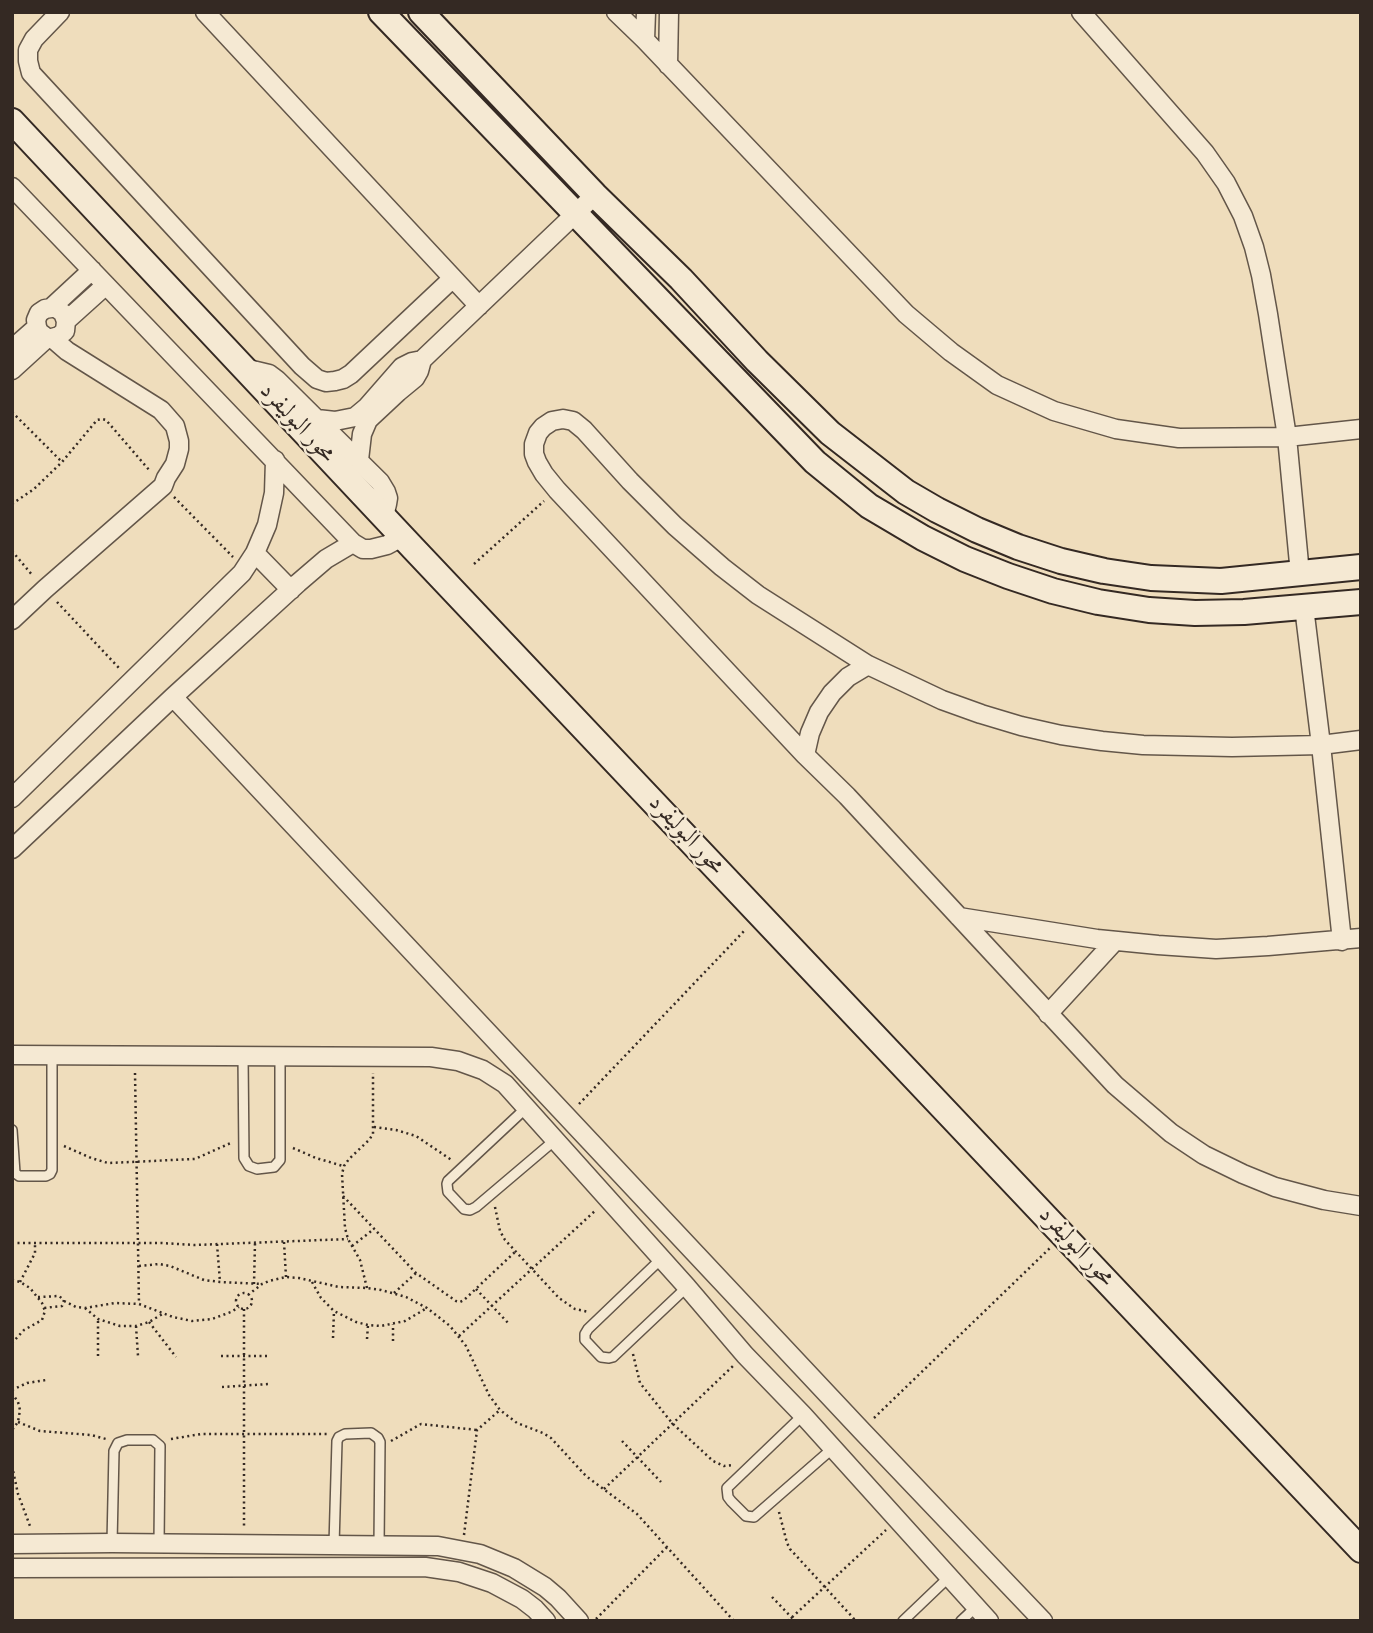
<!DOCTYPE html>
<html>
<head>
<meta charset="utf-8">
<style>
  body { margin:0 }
  #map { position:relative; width:1373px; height:1633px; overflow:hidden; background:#efddbc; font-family:Vollkorn,serif }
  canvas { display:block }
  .frame { position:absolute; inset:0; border:14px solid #342923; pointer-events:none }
</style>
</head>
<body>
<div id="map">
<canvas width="1373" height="1633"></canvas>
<div class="frame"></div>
</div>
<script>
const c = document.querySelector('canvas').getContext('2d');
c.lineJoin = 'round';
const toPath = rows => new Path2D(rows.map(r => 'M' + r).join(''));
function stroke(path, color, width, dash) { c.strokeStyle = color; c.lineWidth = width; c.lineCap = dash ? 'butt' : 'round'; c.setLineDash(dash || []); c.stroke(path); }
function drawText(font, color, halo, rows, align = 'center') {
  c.font = font + ' Vollkorn,Amiri,serif'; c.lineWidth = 5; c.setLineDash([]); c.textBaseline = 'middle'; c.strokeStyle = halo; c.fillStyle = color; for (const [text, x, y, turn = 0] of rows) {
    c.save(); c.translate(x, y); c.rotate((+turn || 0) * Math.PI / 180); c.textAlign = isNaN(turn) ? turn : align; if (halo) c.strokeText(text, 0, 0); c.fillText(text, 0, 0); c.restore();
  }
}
const lane = toPath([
  [243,1056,244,1158,249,1166,257,1169,274,1167,280,1160,280,1056],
  [526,1108,448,1181,447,1184,448,1192,464,1209,470,1210,476,1207,555,1140],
  [12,1130,15,1173,19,1176,46,1176,50,1174,52,1170,52,1055],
  [662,1258,588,1329,585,1334,585,1340,601,1357,609,1358,613,1357,687,1287],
  [803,1415,727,1488,728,1497,731,1501,746,1516,754,1517,833,1448],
  [112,1543,114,1451,118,1443,127,1440,153,1440,160,1446,159,1543],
  [334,1545,337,1441,339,1437,345,1434,371,1433,378,1438,380,1442,379,1545],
  [903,1621,949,1577],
  [961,1621,976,1607]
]);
const street = toPath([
  [60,12,34,39,28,50,28,61,31,73,302,366,317,379,326,382,335,381,343,379,351,374,453,278],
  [205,12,479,306],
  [616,12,645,40,906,314,951,352,997,385,1054,411,1116,429,1179,438,1287,437,1361,429],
  [1081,12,1205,153,1226,183,1243,216,1254,247,1261,275,1268,314,1287,437,1300,574],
  [645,40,646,12],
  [668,65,669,12],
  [12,187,353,543,363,549,371,549,387,545,402,537],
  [51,308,92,270],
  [66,321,63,313,56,308,51,308,45,309,39,313,36,320,37,327,39,332,47,338,52,338,59,336,65,331,66,321,106,285],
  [12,349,37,327],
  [244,368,269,374,277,380,380,482,386,492,388,498,387,504,384,516],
  [12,370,47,338],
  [317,419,335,421,355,417,367,407,402,367,412,362,422,360],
  [359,460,362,434,368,420,398,392,415,378,419,371,422,360,595,195],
  [255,553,291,590],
  [1304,607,1321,745,1342,941],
  [12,620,45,589,163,486,166,478,175,464,179,449,179,441,175,426,161,410,67,351,52,338],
  [173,697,861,1430,1043,1621],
  [1361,740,1321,745,1232,747,1143,745,1102,741,1061,735,1021,726,981,714,942,700,868,665,758,595,722,567,675,526,630,481,584,430,573,421,563,419,552,421,543,427,538,433,534,444,534,454,537,462,544,474,557,490,805,755,847,796,1115,1085,1171,1133,1204,1155,1243,1174,1275,1187,1324,1200,1361,1206],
  [805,755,810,733,819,712,832,693,848,677,868,665],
  [12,798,242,573,255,553,267,525,274,493,275,460],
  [12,849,173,697,298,583,326,559,353,543],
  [959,917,1097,939,1158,945,1216,949,1268,946,1361,938],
  [1048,1014,1115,941],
  [12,1055,431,1057,458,1061,483,1070,505,1084,687,1287,745,1355,803,1415,989,1621],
  [12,1544,112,1543,438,1546,480,1554,514,1568,545,1587,558,1598,579,1621],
  [12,1568,425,1567,459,1572,492,1583,522,1599,535,1609,546,1621]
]);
const secondary = toPath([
  [381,12,815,462,869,506,923,538,965,559,1008,576,1053,591,1098,602,1149,610,1195,613,1244,612,1361,602],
  [421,12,595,195,681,279,757,361,830,433,906,492,937,510,977,530,1018,547,1061,561,1104,571,1151,578,1221,581,1361,567],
  [12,121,412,547,1361,1550]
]);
stroke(lane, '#635649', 12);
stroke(street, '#635649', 21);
stroke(secondary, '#342923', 28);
stroke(toPath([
  [12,412,62,462],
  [174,497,233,557],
  [12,504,34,489,62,462,97,420,102,419,106,420,150,471],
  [12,551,33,576],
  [474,564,544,501],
  [57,602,119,668],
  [135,1073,139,1304],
  [579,1104,746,929],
  [374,1127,396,1130,416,1136,453,1161],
  [64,1146,91,1158,108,1163,195,1159,233,1142],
  [293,1148,316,1158,343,1166],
  [343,1196,416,1273,456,1301,460,1302,464,1300,516,1251],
  [495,1207,500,1231,505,1240,559,1298,575,1309,589,1312],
  [284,1242,286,1277],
  [12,1243,161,1243,195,1245,348,1239],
  [217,1244,220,1282],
  [352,1246,374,1229],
  [139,1266,159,1264,170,1266,204,1280,220,1282,262,1284],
  [12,1280,20,1282,30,1288,42,1303,45,1311,42,1320,24,1330,12,1343],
  [20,1282,35,1253,35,1243],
  [312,1282,321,1298,334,1311,356,1322,368,1325,381,1326,405,1321,427,1308],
  [254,1284,255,1243],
  [367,1288,360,1260,348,1239,345,1228,342,1174,344,1166,349,1159,369,1140,373,1134,373,1073],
  [476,1289,510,1325],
  [394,1293,416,1273],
  '236 1301a8 8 0 1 1 16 0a8 8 0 1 1-16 0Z',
  [248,1295,262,1284,269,1281,286,1277,299,1278,339,1287,367,1288,381,1290,406,1297,427,1308,450,1326,466,1346,489,1395,500,1410,517,1423,543,1433,551,1438,586,1476,637,1514,734,1621],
  [38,1297,59,1296,64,1300,62,1306,44,1308],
  [64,1301,76,1307,85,1308,115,1303,139,1304,173,1317,192,1321,212,1319,231,1312,239,1307],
  [85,1308,98,1319,120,1326,136,1326,149,1322,164,1313],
  [244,1309,244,1526],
  [98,1321,98,1356],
  [149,1322,176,1357],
  [136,1326,138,1356],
  [459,1336,596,1210],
  [333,1338,334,1311],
  [367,1339,368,1325],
  [393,1341,393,1324],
  [633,1354,640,1383,672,1423,713,1461,724,1466,733,1465],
  [221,1356,270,1356],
  [222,1387,269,1384],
  [12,1390,27,1383,46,1380],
  [12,1393,18,1402,20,1410,18,1422,12,1430],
  [874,1418,1050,1248],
  [18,1422,40,1431,91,1435,106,1439],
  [171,1439,201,1434,329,1434],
  [391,1441,421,1424,477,1430],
  [622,1441,661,1482],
  [12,1466,18,1494,30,1526],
  [604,1489,733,1366],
  [779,1512,787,1543,790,1549,856,1621],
  [464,1535,477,1430,500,1410],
  [772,1597,795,1621],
  [596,1619,667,1547],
  [788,1621,886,1530]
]), '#342923', 2.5, [2, 3.5]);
stroke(lane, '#f5e9d3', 9);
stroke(street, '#f5e9d3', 18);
stroke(secondary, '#f5e9d3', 24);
drawText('24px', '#342923', '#f5e9d3', [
  ["محور البوليفرد",296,424,47],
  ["محور البوليفرد",685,836,47],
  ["محور البوليفرد",1075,1248,47]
]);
</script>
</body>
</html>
